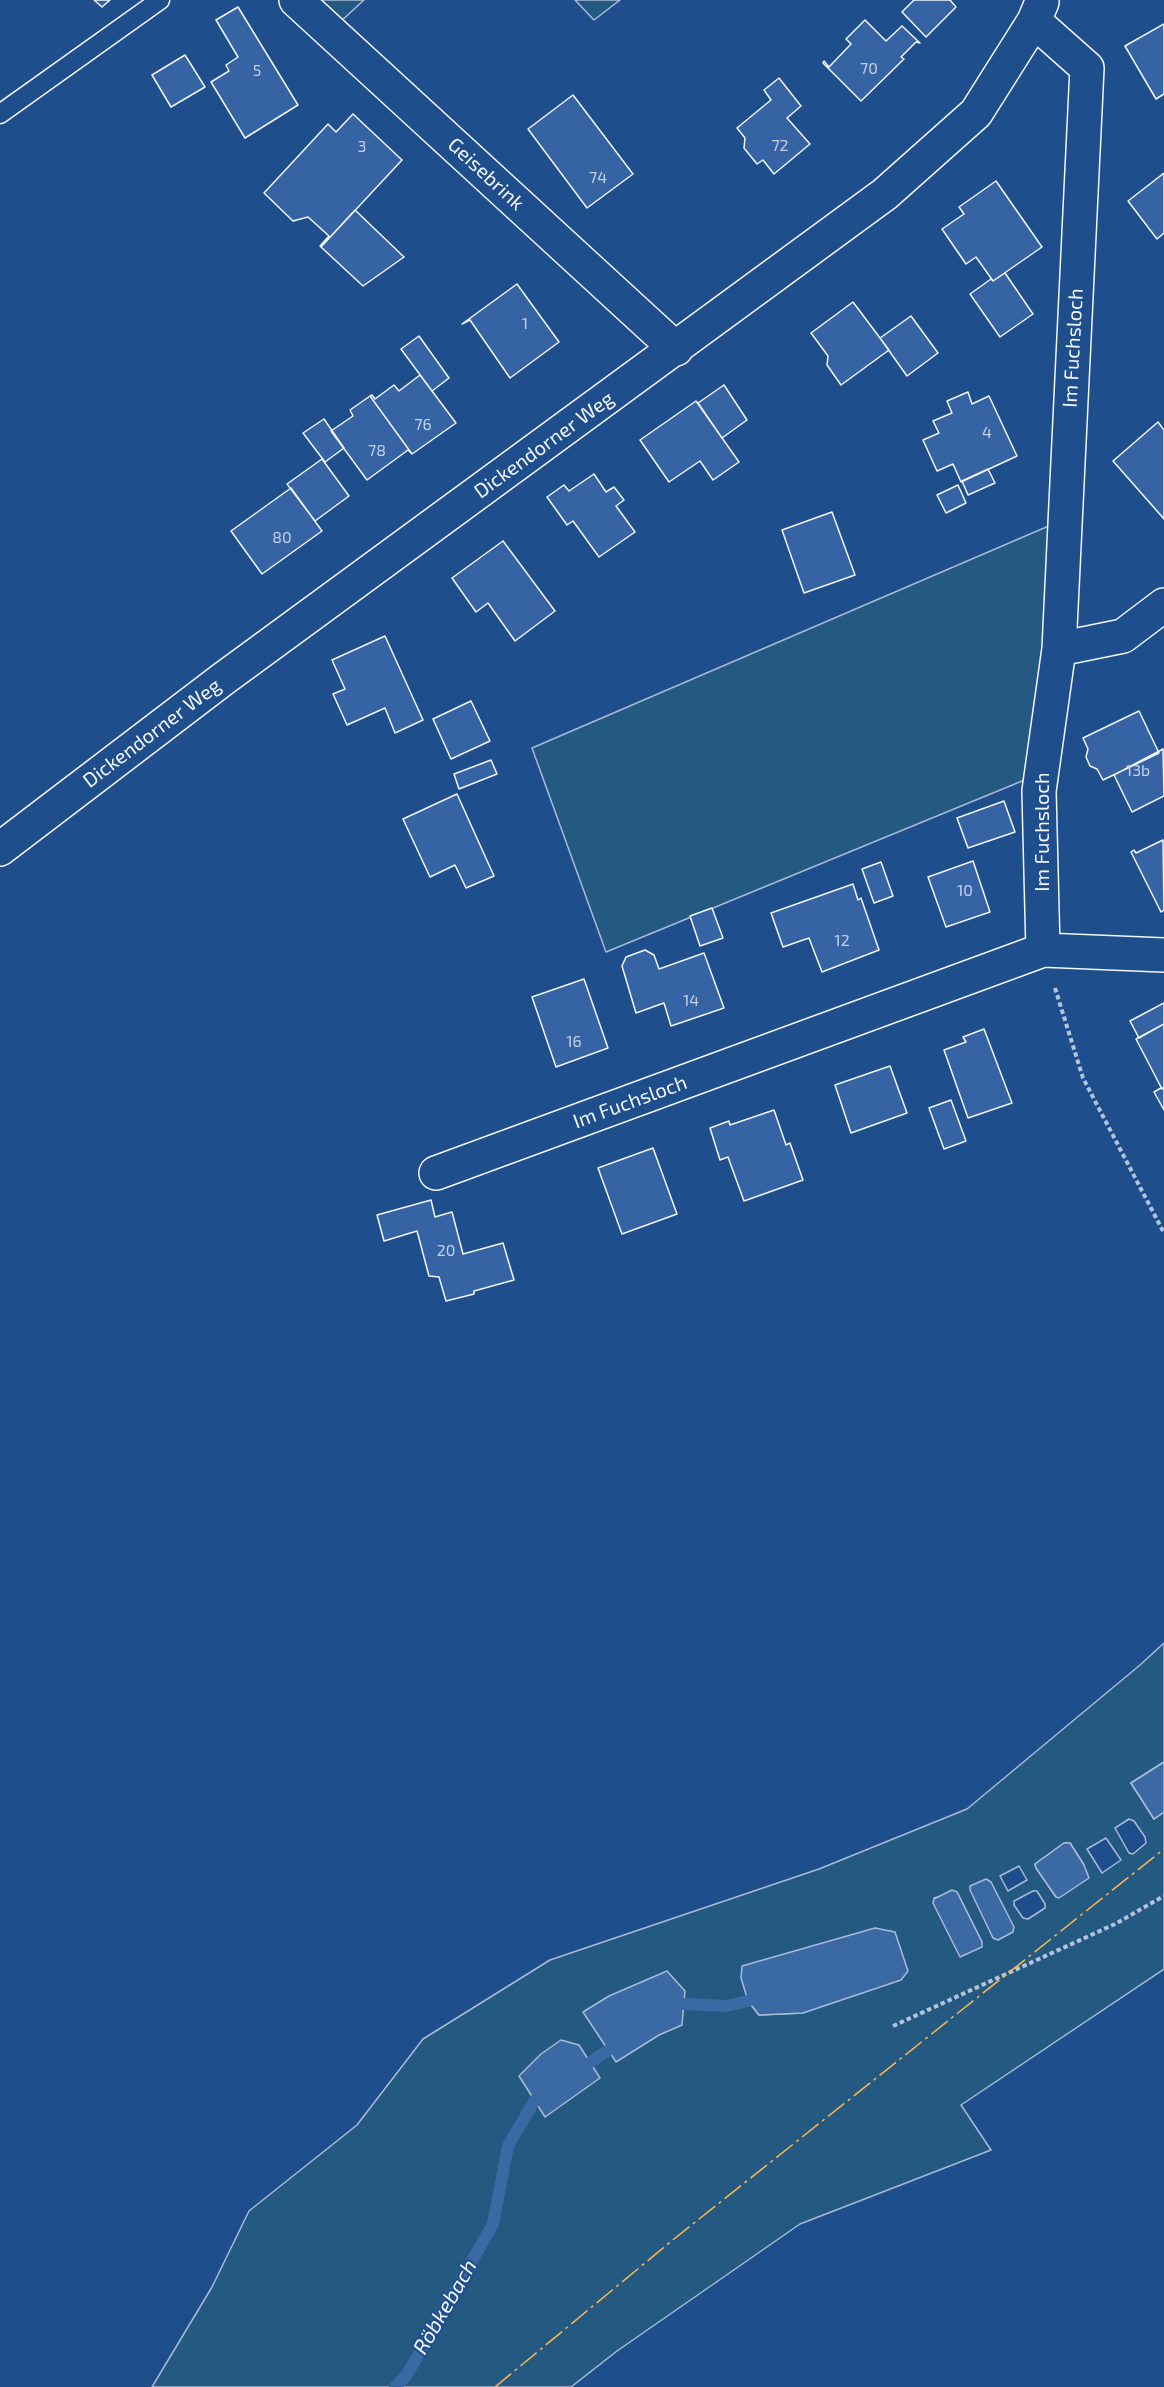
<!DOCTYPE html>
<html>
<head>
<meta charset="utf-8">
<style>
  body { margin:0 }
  canvas { display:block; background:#1f4e8c }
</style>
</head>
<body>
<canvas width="1164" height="2387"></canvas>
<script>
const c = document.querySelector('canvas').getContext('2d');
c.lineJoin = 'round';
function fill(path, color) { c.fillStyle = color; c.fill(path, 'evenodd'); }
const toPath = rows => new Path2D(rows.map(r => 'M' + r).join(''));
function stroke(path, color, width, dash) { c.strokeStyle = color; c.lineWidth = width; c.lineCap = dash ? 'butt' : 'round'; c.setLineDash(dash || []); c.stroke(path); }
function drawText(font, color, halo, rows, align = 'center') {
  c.font = font + ' "Exo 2",sans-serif'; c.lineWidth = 4.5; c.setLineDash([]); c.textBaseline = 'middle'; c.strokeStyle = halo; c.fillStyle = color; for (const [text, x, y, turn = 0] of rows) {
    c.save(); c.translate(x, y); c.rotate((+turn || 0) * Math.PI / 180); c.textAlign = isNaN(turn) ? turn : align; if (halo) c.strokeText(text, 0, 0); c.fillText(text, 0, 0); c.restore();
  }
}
const green = toPath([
  [314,0,364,0,338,24,314,0],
  [575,0,620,0,594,20,575,0],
  [1051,525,1047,639,1027,779,606,952,532,748,1051,525],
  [1164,1643,1164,1762,1131,1783,1154,1819,1164,1812,1164,1969,961,2105,991,2150,800,2224,617,2351,571,2387,152,2387,212,2287,249,2211,357,2125,423,2039,550,1960,819,1869,967,1809,1140,1665,1164,1643],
  [1129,1819,1134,1821,1145,1837,1146,1843,1133,1854,1129,1853,1115,1828,1129,1819],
  [1106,1838,1121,1860,1102,1873,1087,1849,1106,1838],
  [1064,1843,1070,1843,1084,1865,1056,1897,1036,1868,1035,1864,1064,1843],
  [1019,1866,1027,1880,1008,1891,1000,1876,1019,1866],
  [1033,1891,1037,1891,1045,1904,1045,1908,1028,1919,1023,1918,1014,1905,1014,1901,1033,1891],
  [957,1892,982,1942,934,1898,957,1892],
  [748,2001,803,2013,759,2015,748,2001]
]);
fill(green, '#245a82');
stroke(green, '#a8bbd7', 1.5);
const water = toPath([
  [1164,1762,1164,1812,1154,1819,1131,1783,1164,1762],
  [1064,1843,1070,1843,1084,1865,1089,1878,1059,1898,1056,1897,1036,1868,1035,1864,1064,1843],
  [986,1879,991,1882,1014,1927,1013,1932,998,1940,993,1938,970,1890,970,1886,986,1879],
  [952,1890,957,1892,982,1942,982,1947,960,1957,933,1903,934,1899,952,1890],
  [875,1928,895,1932,908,1971,901,1980,803,2013,759,2015,748,2001,741,1978,742,1966,875,1928],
  [667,1971,685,1991,682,2025,659,2035,616,2062,583,2012,609,1996,667,1971],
  [561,2040,579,2045,600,2078,545,2117,519,2076,541,2054,561,2040]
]);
fill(water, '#3b69a3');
stroke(water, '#a8bbd7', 1.5);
stroke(toPath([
  [684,2004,726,2006,748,2001],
  [591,2062,607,2051],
  [395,2387,406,2376,493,2224,508,2146,535,2100]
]), '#3b69a3', 12);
const building = toPath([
  [94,0,110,0,102,7,94,0],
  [914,0,950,0,956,7,926,37,902,12,914,0],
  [238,7,298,105,245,138,211,82,229,71,226,65,238,57,216,20,238,7],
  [865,20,886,41,902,26,920,43,916,42,901,57,904,59,861,101,823,63,824,61,829,67,851,44,846,39,865,20],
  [1164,24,1164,94,1156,99,1125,46,1164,24],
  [185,55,205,87,171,107,152,75,185,55],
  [779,78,801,106,787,118,810,144,774,174,763,160,757,164,744,148,745,138,737,128,771,100,764,90,779,78],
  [573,95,633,174,587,208,528,129,573,95],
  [353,114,402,160,321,247,320,246,329,236,308,217,293,221,264,193,328,124,336,132,353,114],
  [1164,173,1164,233,1157,239,1128,201,1164,173],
  [996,181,1042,247,993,281,976,257,966,264,942,229,964,214,959,207,996,181],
  [355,210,404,257,363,286,321,247,355,210],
  [1005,273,1033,314,1000,337,970,294,991,279,993,281,1005,273],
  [517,284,559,342,510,378,470,320,462,324,517,284],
  [853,302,889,350,841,385,827,365,828,356,811,333,853,302],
  [911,316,938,353,907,376,880,338,911,316],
  [419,336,449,378,432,391,401,349,419,336],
  [420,375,456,423,412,454,370,396,372,395,375,399,394,385,399,391,420,375],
  [724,385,747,420,722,438,698,403,724,385],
  [968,392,972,404,989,396,1017,456,961,482,953,464,937,471,923,440,939,433,933,421,952,413,947,401,968,392],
  [370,396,412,454,408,450,367,480,331,431,353,416,350,410,370,396],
  [696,401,739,462,713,480,700,461,669,482,640,440,696,401],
  [324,419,344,448,325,462,303,433,324,419],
  [1158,422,1164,430,1164,519,1113,461,1158,422],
  [322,459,349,496,315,521,287,484,322,459],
  [988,469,995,483,968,495,962,481,988,469],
  [594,474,606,492,614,487,624,500,616,506,635,532,599,557,573,521,567,525,547,497,564,485,569,491,594,474],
  [958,485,966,503,946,513,937,495,958,485],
  [291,488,322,531,262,574,231,531,291,488],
  [832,512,855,575,804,593,782,530,832,512],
  [503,541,555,611,515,641,488,603,476,612,452,578,503,541],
  [385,636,423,720,395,733,385,708,347,725,333,694,345,689,332,660,385,636],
  [471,701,490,741,451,759,433,719,471,701],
  [1139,711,1159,753,1103,780,1097,769,1090,766,1086,757,1088,749,1083,738,1139,711],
  [1163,749,1164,796,1132,812,1114,775,1163,749],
  [491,760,497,774,459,789,454,774,491,760],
  [457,794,494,876,466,888,455,865,430,877,403,819,457,794],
  [1004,801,1015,832,968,848,957,818,1004,801],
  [1163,840,1164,910,1161,912,1131,852,1134,850,1136,853,1163,840],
  [973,861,990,912,946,927,928,877,973,861],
  [881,862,893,896,874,903,862,869,881,862],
  [853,884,858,900,861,898,879,950,822,972,809,938,783,947,771,913,853,884],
  [712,908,723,938,700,946,690,916,712,908],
  [645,950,654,955,659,969,704,953,724,1008,671,1026,664,1003,636,1013,622,966,626,957,645,950],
  [584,979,608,1048,556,1067,532,997,584,979],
  [1164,1003,1164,1024,1139,1038,1130,1021,1164,1003],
  [1164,1024,1164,1088,1162,1089,1136,1039,1164,1024],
  [984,1029,1012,1103,968,1118,944,1050,966,1042,963,1037,984,1029],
  [890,1066,907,1113,851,1133,835,1085,890,1066],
  [1161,1088,1164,1088,1164,1110,1154,1092,1161,1088],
  [951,1100,966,1141,944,1149,929,1108,951,1100],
  [774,1110,786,1145,790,1143,803,1180,744,1201,728,1157,720,1160,710,1128,729,1121,730,1125,774,1110],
  [653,1148,677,1214,622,1234,598,1168,653,1148],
  [431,1200,435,1217,452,1212,463,1254,503,1243,514,1280,474,1291,474,1294,446,1301,439,1277,429,1276,417,1231,384,1241,377,1215,431,1200]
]);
fill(building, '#3563a3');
stroke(building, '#f2f6ff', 1.5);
const lane = toPath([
  [0,114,160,0]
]);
const street = toPath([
  [296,0,676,349],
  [1059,649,1123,636,1164,605],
  [0,849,223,679,885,194,976,113,1034,21,1042,2],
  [1043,950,1164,955],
  [436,1173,1043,950,1039,791,1059,649,1087,68,1034,21]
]);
stroke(lane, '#f2f6ff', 21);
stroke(street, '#f2f6ff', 36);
stroke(toPath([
  [1055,988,1083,1078,1164,1233],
  [893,2026,1115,1924,1164,1896]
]), '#b3c4dc', 4, [4.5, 3]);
stroke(lane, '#1f4e8c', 18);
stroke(street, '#1f4e8c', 33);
stroke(toPath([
  [495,2387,674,2239,1164,1849]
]), '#ffb74d', 1.5, [21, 4.5, 3, 4.5]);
drawText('16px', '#c3d1e8', null, [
  ["70",869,69],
  ["5",257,71],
  ["72",780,146],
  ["3",362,147],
  ["74",598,178],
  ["1",525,324],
  ["76",423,425],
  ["4",987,433],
  ["78",377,451],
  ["80",282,538],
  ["13b",1138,771],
  ["10",965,891],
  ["12",842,941],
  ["14",691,1001],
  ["16",574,1042],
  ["20",446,1251]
]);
drawText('20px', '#f2f6ff', '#1f4e8c', [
  ["Geisebrink",486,174,43],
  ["Im Fuchsloch",1073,348,-87],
  ["Dickendorner Weg",544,445,-36],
  ["Dickendorner Weg",152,733,-37],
  ["Im Fuchsloch",1042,832,-90],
  ["Im Fuchsloch",630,1102,-20]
]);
drawText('italic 21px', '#f2f6ff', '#1f4e8c', [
  ["Röbkebach",445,2307,-60]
]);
</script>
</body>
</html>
